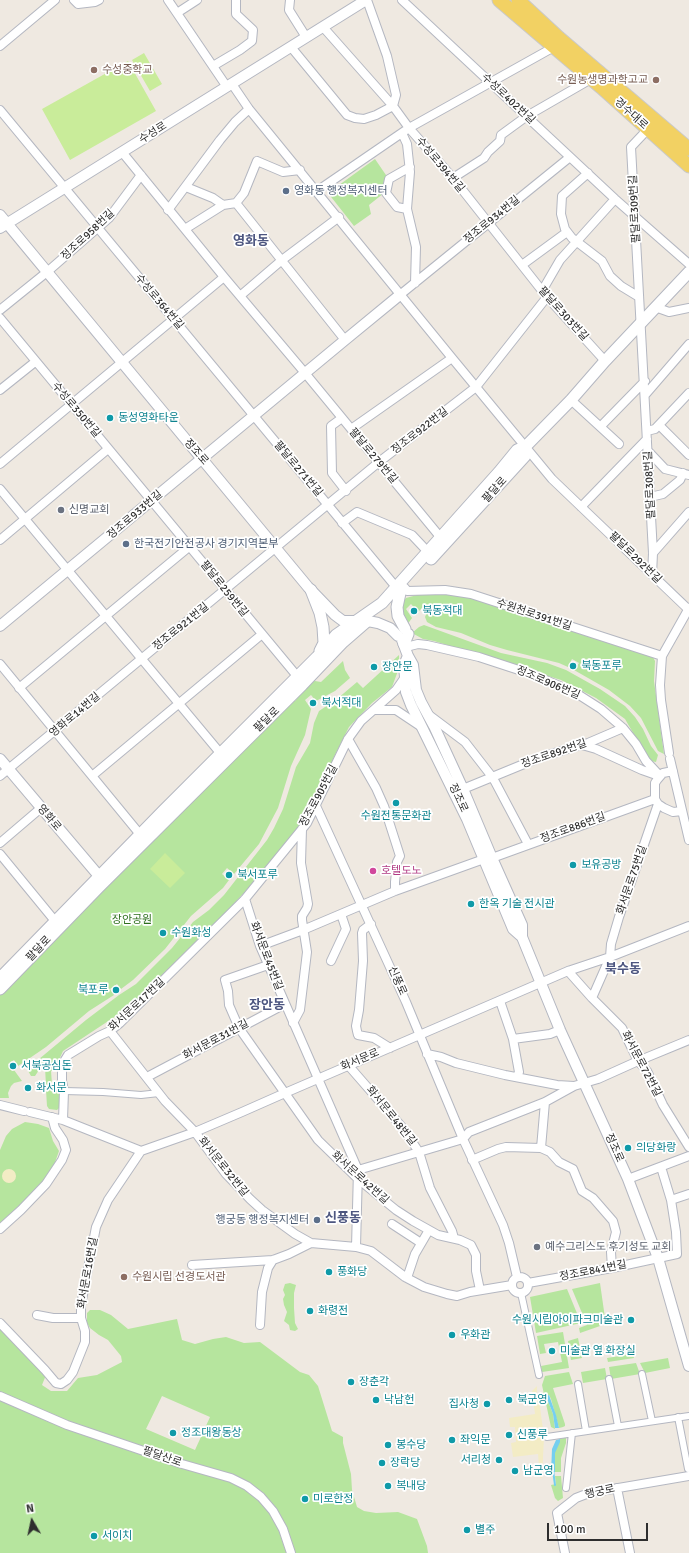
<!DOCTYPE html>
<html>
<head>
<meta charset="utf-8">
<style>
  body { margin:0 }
  #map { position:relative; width:689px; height:1553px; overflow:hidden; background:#efe9e1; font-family:Signika,sans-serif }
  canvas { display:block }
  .north { position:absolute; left:12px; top:1501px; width:40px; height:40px; -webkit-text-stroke:3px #fff; paint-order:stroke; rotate:351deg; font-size:11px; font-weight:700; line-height:16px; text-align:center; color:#2e2e2e }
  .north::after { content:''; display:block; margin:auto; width:14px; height:18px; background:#2e2e2e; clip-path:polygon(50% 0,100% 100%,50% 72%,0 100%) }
  .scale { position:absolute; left:547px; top:1523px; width:101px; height:18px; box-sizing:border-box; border:2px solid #2e2e2e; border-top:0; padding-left:5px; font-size:12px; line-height:14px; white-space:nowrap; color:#2e2e2e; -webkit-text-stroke:3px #fff; paint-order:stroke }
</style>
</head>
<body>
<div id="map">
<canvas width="689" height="1553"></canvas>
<div class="north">N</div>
<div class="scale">100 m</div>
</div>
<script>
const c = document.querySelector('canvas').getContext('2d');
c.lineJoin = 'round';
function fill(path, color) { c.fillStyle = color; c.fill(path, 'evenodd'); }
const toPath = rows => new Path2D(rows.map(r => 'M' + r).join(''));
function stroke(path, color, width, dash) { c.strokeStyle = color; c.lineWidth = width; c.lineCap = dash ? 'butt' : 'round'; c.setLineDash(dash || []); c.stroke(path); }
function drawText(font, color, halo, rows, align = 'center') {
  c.font = font + ' Signika,"Noto Sans KR",sans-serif'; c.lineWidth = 3.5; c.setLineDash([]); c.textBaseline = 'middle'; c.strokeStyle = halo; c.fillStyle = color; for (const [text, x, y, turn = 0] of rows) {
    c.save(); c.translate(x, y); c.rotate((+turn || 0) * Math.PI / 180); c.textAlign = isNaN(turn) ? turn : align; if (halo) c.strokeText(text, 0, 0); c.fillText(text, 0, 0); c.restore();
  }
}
fill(toPath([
  [375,159,388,178,384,193,369,205,371,214,354,226,328,193],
  [450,592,475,598,652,655,655,661,654,681,664,754,658,751,641,718,630,706,609,690,574,670,579,663,572,659,568,667,559,663,507,650,490,645,461,633,436,627,427,622,425,617,428,610,424,606,418,612,411,604,406,609,412,618,407,625,402,618,401,603,406,598,417,595],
  [424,625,501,653,547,663,566,670,600,689,625,706,635,717,643,729,651,746,658,755,656,762,651,761,646,755,625,719,596,698,561,680,434,641,423,639,412,633,419,627],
  [399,655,399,668,392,687,372,703,349,727,334,757,325,779,323,780,302,826,262,873,231,907,128,1008,63,1051,58,1062,58,1071,51,1071,52,1084,58,1083,59,1085,46,1087,45,1066,39,1070,35,1076,31,1076,27,1069,86,1020,119,995,136,984,172,948,193,922,209,910,224,895,267,840,274,828,283,809,296,767,310,743,314,723,319,711,337,699,357,682,363,688],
  [343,661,345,670,350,678,335,691,316,701,311,695,305,700,311,709,305,735,291,766,278,808,259,844,234,874,227,868,222,874,229,880,223,888,191,916,165,949,133,980,121,989,117,984,110,989,114,995,89,1011,46,1047,27,1060,18,1066,14,1060,8,1064,12,1071,14,1070,22,1081,14,1083,11,1086,8,1093,9,1098,0,1098,0,993,291,698,295,701,311,682,315,681,321,682],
  [60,1089,60,1107,57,1110,49,1109,47,1106,46,1090],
  [25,1122,38,1124,49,1128,53,1141,59,1151,53,1168,42,1185,0,1223,0,1150,6,1136,12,1129],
  [290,1283,296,1285,294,1293,294,1308,295,1323,298,1329,295,1331,290,1330,289,1325,284,1321,287,1312,284,1305,283,1299,285,1295,283,1290,285,1284],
  [600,1283,605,1318,603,1321,599,1323,600,1326,580,1333,579,1328,587,1325,572,1289],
  [567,1289,581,1323,536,1333,530,1297],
  [90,1310,100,1310,111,1315,128,1329,177,1319,182,1340,195,1344,213,1339,226,1337,244,1343,260,1342,300,1372,309,1375,318,1386,332,1431,343,1437,343,1443,351,1474,352,1490,357,1507,364,1511,376,1513,398,1512,417,1519,427,1546,428,1553,0,1553,0,1328,46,1375,42,1385,51,1391,67,1391,78,1378,97,1375,122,1362,121,1356,108,1340,99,1335,90,1328,87,1323,87,1313],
  [162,1396,210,1417,195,1450,146,1429],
  [563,1332,569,1368,542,1372,541,1366,562,1362,558,1342,544,1344,546,1353,540,1354,537,1336],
  [578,1338,582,1358,571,1360,568,1341],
  [633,1354,634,1358,608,1362,607,1358],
  [668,1358,670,1368,645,1373,640,1363],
  [636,1363,640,1374,611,1379,609,1367],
  [605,1368,607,1379,583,1383,581,1372],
  [569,1372,573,1384,553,1388,565,1424,565,1426,563,1427,559,1428,551,1399,549,1395,546,1396,553,1414,555,1429,551,1427,542,1385,545,1376],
  [566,1437,566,1443,561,1458,561,1472,555,1472,555,1451,560,1439],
  [555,1476,561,1476,563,1498,558,1501,555,1498,551,1485,556,1484]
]), '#b6e59e');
fill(toPath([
  '2 1176a7 7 0 1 1 14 0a7 7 0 1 1-14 0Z',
  [537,1386,537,1392,540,1407,544,1437,542,1478,540,1478,538,1454,513,1457,511,1443,516,1442,515,1427,510,1427,509,1418,535,1414,532,1391]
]), '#f3ecc5');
fill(toPath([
  [144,53,162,84,150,91,132,60],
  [128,61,156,111,70,160,42,109],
  [165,853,185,873,170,888,150,869]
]), '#c9ec9a');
fill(toPath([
  [549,1395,556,1415,559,1428,555,1428,553,1414,546,1396],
  [560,1439,560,1442,555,1453,555,1472,551,1473,552,1449,556,1440]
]), '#75cff0');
stroke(toPath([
  [553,1470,555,1485]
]), '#75cff0', 2);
const pedestrian = toPath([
  [64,1091,103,1092,141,1095,159,1093],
  [521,1293,539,1375],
  [642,1374,652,1421],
  [609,1379,618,1426],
  [578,1384,586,1431],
  [678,1417,688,1469],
  [547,1437,689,1416],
  [566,1488,572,1433]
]);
const minor = toPath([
  [74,0,78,4,95,2,99,0],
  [168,0,227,87],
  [290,0,289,10,306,37],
  [402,0,615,199,689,264],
  [177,13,197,0],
  [323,27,393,106,409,128,453,178,547,297,605,361],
  [0,46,55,0],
  [291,47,347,115,355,118,364,119,376,115,393,106,396,95,387,56,367,0],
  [213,66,240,50,252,41,253,30,236,14,236,0],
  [232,84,249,109,452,358,552,479,689,610],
  [0,110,396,587],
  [648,129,631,147,653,553,652,575],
  [402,133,407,144,410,172,407,209,416,247,415,283],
  [122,152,224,277,305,373,441,538],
  [588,173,562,196,561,214,565,229,572,238,602,261,610,276,621,286,639,297],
  [453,178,484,158,488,152,500,141,501,135,527,116,591,79],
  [186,187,213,198,223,205],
  [317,191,409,128,554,47],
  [236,203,345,340],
  [407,209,397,207,386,193,389,179,410,167],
  [168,210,220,140,235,122,249,109],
  [185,229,223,205,236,203,244,193,257,161,283,172,300,170],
  [522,265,567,232],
  [542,291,560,260,615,199],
  [401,294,570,157],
  [240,296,282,260,339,217],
  [655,307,669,312,689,308],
  [0,310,47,272,109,218,141,175],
  [0,318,297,676],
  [0,390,35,362],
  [645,395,689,344],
  [571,400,619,444],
  [342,418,331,426,332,473,346,491],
  [659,425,689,455],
  [601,426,645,381],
  [351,429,452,358],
  [647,431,655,429,689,393],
  [648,451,665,469,689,475],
  [0,464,224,277],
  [0,489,221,754],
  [650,497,663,494,680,480,683,473],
  [581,507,647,439],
  [342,523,357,512,412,535,428,552],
  [0,540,108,449],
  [653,553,689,512],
  [405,588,407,591,445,590,471,594,662,656],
  [406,647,418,644,427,645,479,657,534,675,576,693,601,709,623,728,636,744,646,761,660,776],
  [0,664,143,838],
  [19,688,189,547],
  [374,710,396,710,423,728],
  [429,715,465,742,493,778,528,844],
  [348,739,376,788,384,806,400,856,397,862,395,882,395,891],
  [582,745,596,749,642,770,659,776],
  [669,753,661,700,660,685,662,656,689,608],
  [670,759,689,840],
  [673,771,663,773,657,780,655,783,655,799,658,804,664,808,673,812,682,811],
  [0,776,379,462,476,387,547,297],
  [92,776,261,635],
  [463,789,541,757,588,743,623,728],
  [316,806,406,1002,463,1139,503,1225,509,1243,517,1277],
  [0,843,41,808],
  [0,854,55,921],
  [492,858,655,799],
  [245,899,260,946,358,1170,356,1247],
  [371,924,363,930,362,933,363,961,359,1010,356,1026,357,1031,358,1035,374,1038,390,1048],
  [260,946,303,930,395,891,484,859],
  [331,961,346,929,341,914],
  [268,965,225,980,228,991,229,1005,239,1028,318,1140,358,1179,396,1210,413,1221,438,1235,460,1240,471,1245,476,1255,476,1271,480,1290],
  [568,971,592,998,622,1028,638,1061,647,1071,663,1105,689,1147],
  [592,998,610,957,611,944,619,917,658,804],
  [500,1001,513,1039,519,1072,517,1077],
  [293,1023,300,1010,307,952,302,920,302,916,307,908,308,904,301,863,302,829],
  [110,1031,165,1101,195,1132,226,1174,250,1199,262,1210,295,1234,311,1243],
  [513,1039,550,1034,560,1030],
  [427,1054,441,1057,456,1063,505,1075,557,1085,574,1086],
  [348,1065,402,1127,419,1152,430,1188,452,1231,454,1238],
  [147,1077,285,1004],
  [0,1105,24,1111],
  [30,1112,63,1120,141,1151,195,1132,242,1112,285,1093,568,971,610,957,689,926],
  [63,1120,64,1091,62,1081,62,1068,63,1063,68,1055,99,1036,110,1031,120,1023,245,899,307,823,348,739,361,721,396,690,405,677],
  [541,1148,545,1102],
  [472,1160,498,1149,506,1147,541,1148,550,1152,559,1162,573,1169,582,1191,593,1198,613,1221,616,1232,611,1252,612,1268],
  [358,1170,463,1139,469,1132,545,1102,574,1086,598,1079,638,1061,689,1040],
  [628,1179,689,1156],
  [671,1200,689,1194],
  [392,1224,421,1243],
  [0,1229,21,1210,46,1184,62,1160,66,1150,63,1140,55,1128,52,1117],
  [192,1265,273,1260,289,1254,311,1243,356,1247,371,1251,405,1277,424,1287,447,1294,457,1296,470,1292,512,1285],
  '512 1285a8 8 0 1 1 16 0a8 8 0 1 1-16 0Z',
  [407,1278,415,1254,429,1230],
  [528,1283,612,1268,677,1254,676,1232,671,1200,661,1167],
  [37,1315,53,1318,81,1318],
  [0,1323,45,1370,56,1383,61,1384,67,1380,73,1372,85,1342,85,1331,81,1318,81,1305,96,1227,108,1200,141,1151],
  [260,1325,262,1292,268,1268,273,1260],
  [0,1396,67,1425,182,1464,231,1478,247,1486,261,1497,273,1511,283,1529,291,1553],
  [617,1488,630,1553],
  [565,1553,557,1513,576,1498,589,1493,689,1476]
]);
const tertiary = toPath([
  [0,215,308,587,335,615,343,621,368,621,378,623,390,628,398,636],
  [0,228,366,0],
  [0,626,345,340,401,294],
  [402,640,408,656,413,665,416,690,421,702,434,726,463,789,492,858,522,925,522,937,560,1030,628,1179,658,1258,689,1366],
  [408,656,404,665,405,677,406,692,411,705,467,819,513,929,522,937],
  [0,759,99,876]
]);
const secondary = toPath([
  [431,559,525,456,526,446],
  [311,590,320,613,323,627,324,643,320,651],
  [400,593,397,607,398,616,405,629],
  [404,644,408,634],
  [0,978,163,811,317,657,336,635,382,603,499,472,517,450,526,446,571,400,605,361,689,272],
  [0,989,99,887,302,685,343,642,366,622]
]);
const primary = toPath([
  [499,0,601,87,689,166],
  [518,0,559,38,689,149]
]);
stroke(pedestrian, '#b4b7c1', 8);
stroke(minor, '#b4b7c1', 10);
stroke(tertiary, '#b4b7c1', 12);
stroke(secondary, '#b4b7c1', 13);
stroke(primary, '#c9c9c9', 15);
stroke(pedestrian, '#fff', 6);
stroke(minor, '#fff', 8);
stroke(tertiary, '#fff', 10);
stroke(secondary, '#fff', 11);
stroke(primary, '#f2d163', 13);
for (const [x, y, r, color] of [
  [94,70,4,"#8d6e63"],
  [656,80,4,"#8d6e63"],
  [286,191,4,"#5c6f8a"],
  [110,418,4,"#0f9aa8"],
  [61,510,4,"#6b7280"],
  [126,544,4,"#5c6f8a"],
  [414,611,4,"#0f9aa8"],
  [573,666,4,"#0f9aa8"],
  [374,667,4,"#0f9aa8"],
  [313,703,4,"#0f9aa8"],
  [396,803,4,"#0f9aa8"],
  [573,865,4,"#0f9aa8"],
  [373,871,4,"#d1479c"],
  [229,875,4,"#0f9aa8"],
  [471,904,4,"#0f9aa8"],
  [163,933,4,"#0f9aa8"],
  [116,990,4,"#0f9aa8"],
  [13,1066,4,"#0f9aa8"],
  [28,1088,4,"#0f9aa8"],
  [628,1148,4,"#0f9aa8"],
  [317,1220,4,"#5c6f8a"],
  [537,1247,4,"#6b7280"],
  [329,1272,4,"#0f9aa8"],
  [124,1277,4,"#8d6e63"],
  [310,1311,4,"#0f9aa8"],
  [631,1320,4,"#0f9aa8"],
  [452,1335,4,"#0f9aa8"],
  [552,1351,4,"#0f9aa8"],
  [351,1382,4,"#0f9aa8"],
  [376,1400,4,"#0f9aa8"],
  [509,1400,4,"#0f9aa8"],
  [487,1404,4,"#0f9aa8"],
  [173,1433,4,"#0f9aa8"],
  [509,1435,4,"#0f9aa8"],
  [452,1440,4,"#0f9aa8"],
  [388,1445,4,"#0f9aa8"],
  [499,1460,4,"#0f9aa8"],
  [382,1463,4,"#0f9aa8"],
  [515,1471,4,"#0f9aa8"],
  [388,1486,4,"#0f9aa8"],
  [305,1499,4,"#0f9aa8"],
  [467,1530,4,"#0f9aa8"],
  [94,1536,4,"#0f9aa8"]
]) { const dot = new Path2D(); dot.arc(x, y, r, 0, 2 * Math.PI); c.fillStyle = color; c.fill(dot); stroke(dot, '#fff', 1.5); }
drawText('11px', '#785e54', '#fff', [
  ["수성중학교",102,70],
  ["수원농생명과학고교",648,80,"right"],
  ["수원시립 선경도서관",132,1277]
], 'left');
drawText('11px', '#2e2e2e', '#fff', [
  ["수성로402번길",508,99,43],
  ["경수대로",631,114,42],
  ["수성로",153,133,-32],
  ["수성로394번길",440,165,50],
  ["팔달로309번길",635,209,-93],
  ["정조로934번길",492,220,-39],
  ["정조로958번길",88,235,-43],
  ["수성로364번길",159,302,50],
  ["팔달로303번길",563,314,48],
  ["수성로350번길",76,410,50],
  ["정조로922번길",420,431,-38],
  ["정조로",196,452,49],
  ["팔달로279번길",373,456,50],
  ["팔달로271번길",298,469,50],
  ["팔달로308번길",650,485,-93],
  ["팔달로",495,490,-48],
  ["정조로933번길",135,515,-40],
  ["팔달로292번길",635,558,44],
  ["팔달로259번길",224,589,51],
  ["수원천로391번길",534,615,18],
  ["정조로921번길",181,627,-39],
  ["정조로906번길",548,683,23],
  ["영화로14번길",75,715,-40],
  ["팔달로",267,720,-44],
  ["정조로892번길",554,754,-19],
  ["정조로905번길",319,796,-62],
  ["정조로",458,798,65],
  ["영화로",49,818,50],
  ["정조로886번길",573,828,-20],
  ["화서문로75번길",632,880,-71],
  ["팔달로",39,949,-46],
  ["화서문로45번길",266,956,69],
  ["신풍로",397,981,66],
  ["화서문로17번길",137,1005,-43],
  ["화서문로31번길",216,1040,-28],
  ["화서문로",360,1060,-23],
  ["화서문로72번길",641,1064,62],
  ["화서문로48번길",391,1116,51],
  ["정조로",614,1148,66],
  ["화서문로32번길",223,1167,51],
  ["화서문로42번길",360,1178,42],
  ["정조로841번길",593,1271,-11],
  ["화서문로16번길",88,1273,-80],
  ["팔달산로",162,1457,19],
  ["행궁로",600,1492,-13]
]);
drawText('11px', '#4e5e75', '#fff', [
  ["영화동 행정복지센터",294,191],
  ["한국전기안전공사 경기지역본부",134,544],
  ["행궁동 행정복지센터",309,1220,"right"]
], 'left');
drawText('11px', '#0d838f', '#fff', [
  ["동성영화타운",118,418],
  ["북동적대",422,611],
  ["북동포루",581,666],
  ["장안문",382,667],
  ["북서적대",321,703],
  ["수원전통문화관",396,816,"center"],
  ["보유공방",581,865],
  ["북서포루",237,875],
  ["한옥 기술 전시관",479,904],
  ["수원화성",171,933],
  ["북포루",108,990,"right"],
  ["서북공심돈",21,1066],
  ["화서문",36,1088],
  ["의당화랑",636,1148],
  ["풍화당",337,1272],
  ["화령전",318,1311],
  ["수원시립아이파크미술관",623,1320,"right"],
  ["우화관",460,1335],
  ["미술관 옆 화장실",560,1351],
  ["장춘각",359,1382],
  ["낙남헌",384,1400],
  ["북군영",517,1400],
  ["집사청",479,1404,"right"],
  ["정조대왕동상",181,1433],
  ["신풍루",517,1435],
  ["좌익문",460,1440],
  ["봉수당",396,1445],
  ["서리청",491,1460,"right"],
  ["장락당",390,1463],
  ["남군영",523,1471],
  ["복내당",396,1486],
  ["미로한정",313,1499],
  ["별주",475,1530],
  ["서이치",102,1536]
], 'left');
drawText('11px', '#5b616d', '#fff', [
  ["신명교회",69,510],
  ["예수그리스도 후기성도 교회",545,1247]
], 'left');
drawText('11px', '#b23c85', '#fff', [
  ["호텔도노",381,871]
], 'left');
drawText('11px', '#2c6e1b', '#fff', [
  ["장안공원",132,920]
]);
drawText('bold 13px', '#4d5680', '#fff', [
  ["영화동",251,242],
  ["북수동",623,970],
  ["장안동",267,1006],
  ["신풍동",343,1219]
]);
</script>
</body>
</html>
